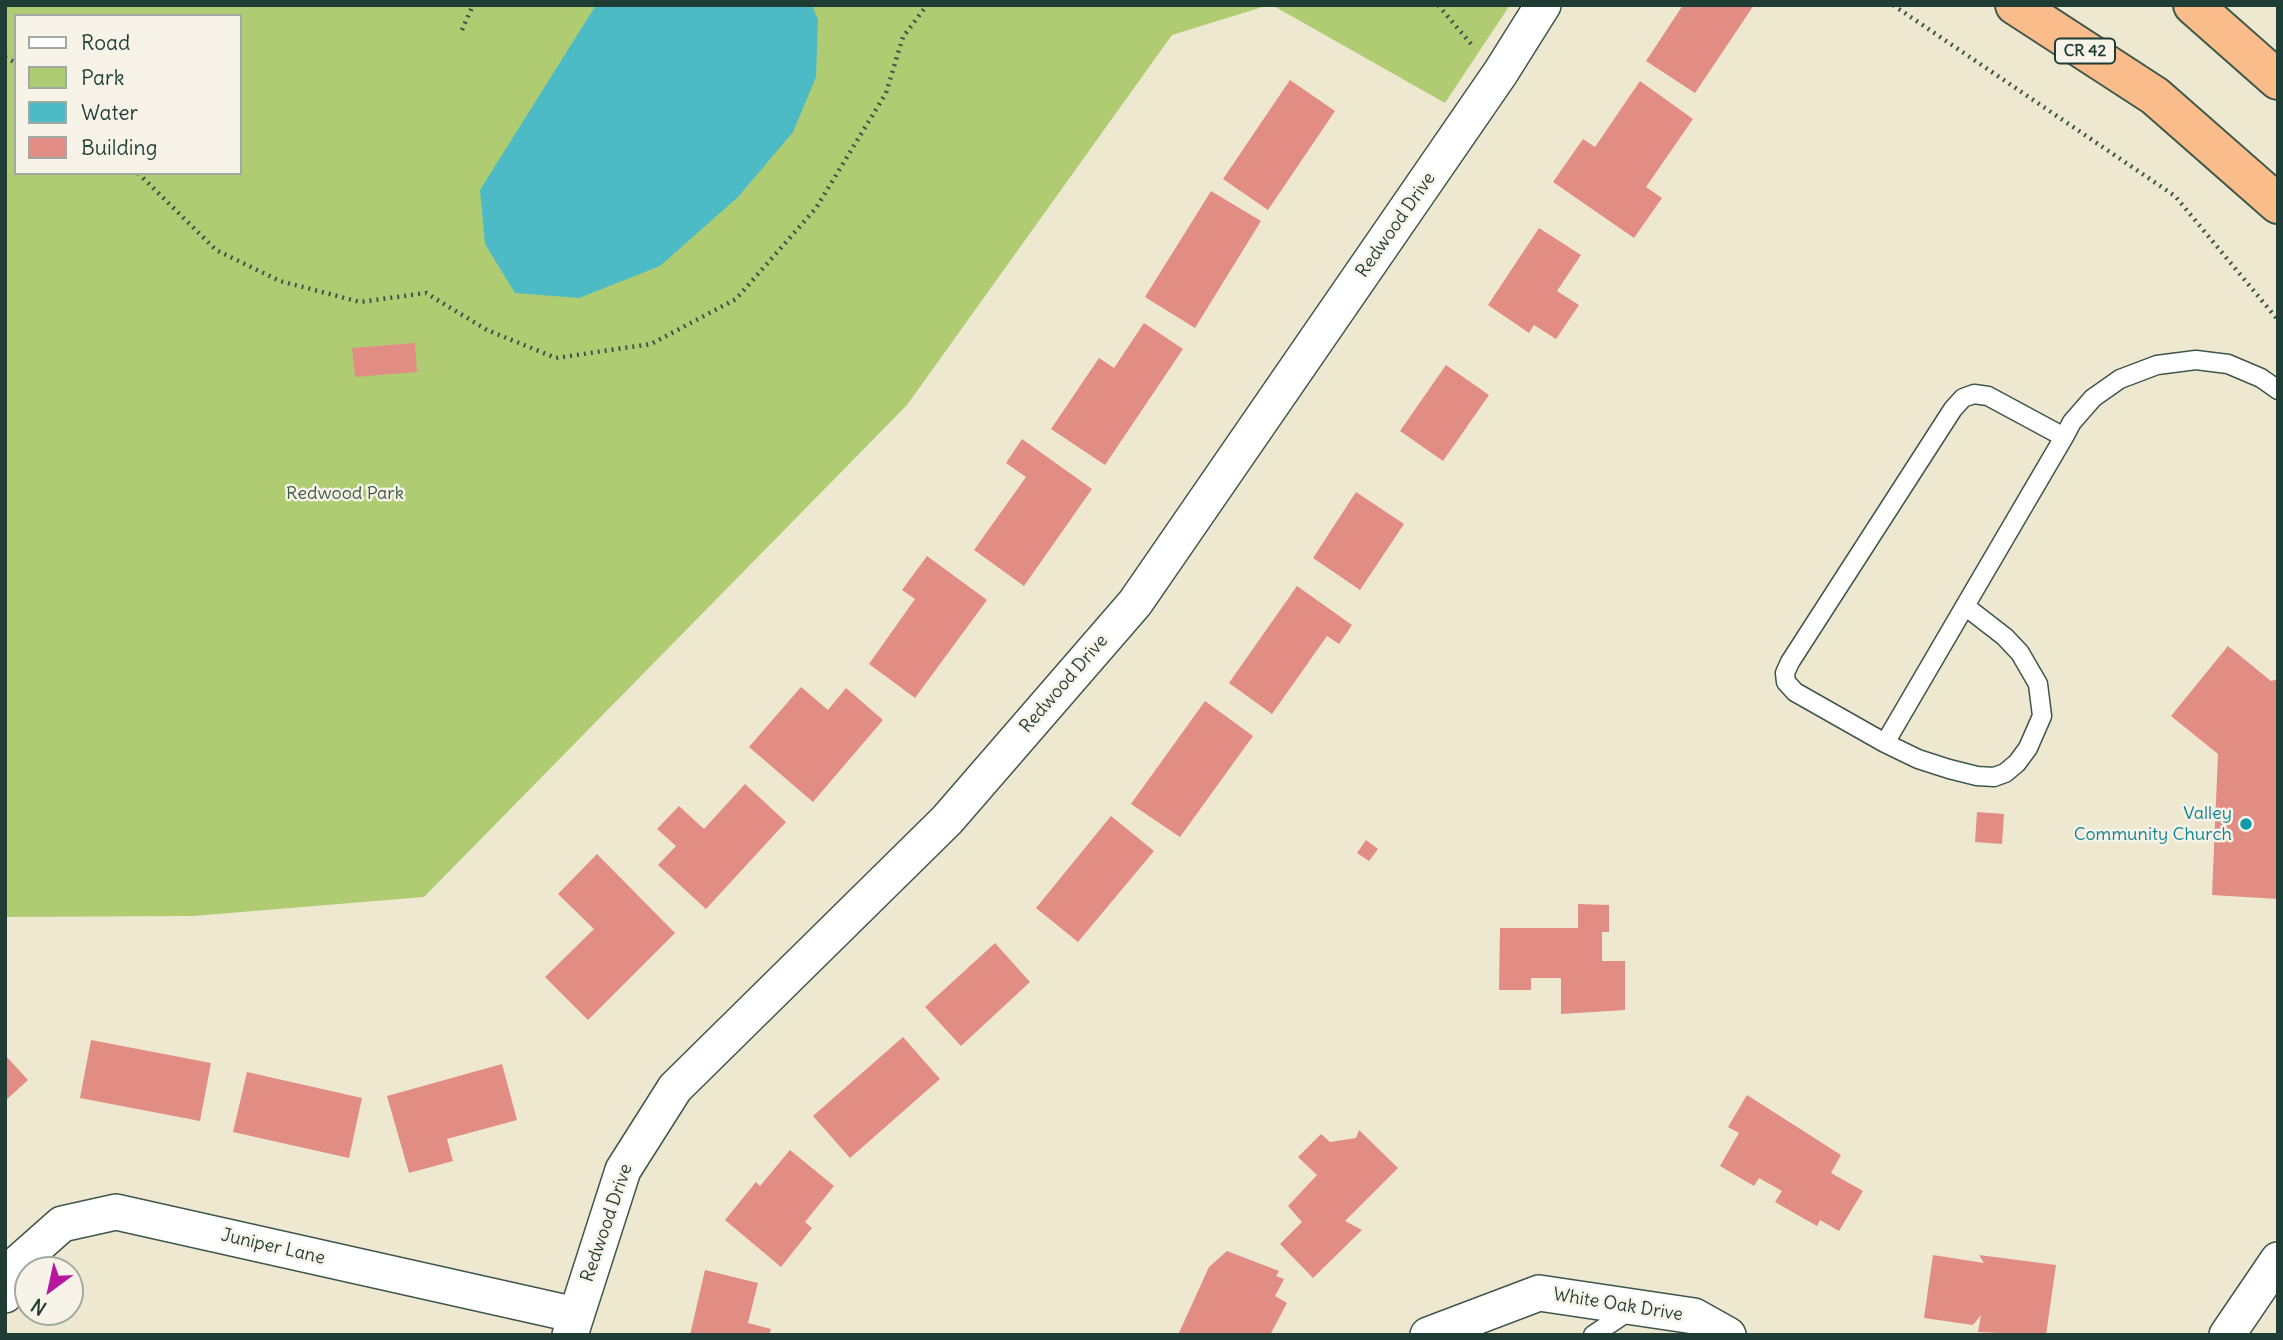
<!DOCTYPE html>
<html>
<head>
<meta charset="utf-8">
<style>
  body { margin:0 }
  #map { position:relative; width:2283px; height:1340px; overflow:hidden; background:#efe8d0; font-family:Delius,sans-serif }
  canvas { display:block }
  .frame { position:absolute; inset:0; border:7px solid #1f3d34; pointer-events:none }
  .legend { position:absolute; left:14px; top:14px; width:228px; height:161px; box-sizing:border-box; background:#f7f3e8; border:2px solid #a1aaa0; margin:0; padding:9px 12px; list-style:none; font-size:21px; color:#1f3d34 }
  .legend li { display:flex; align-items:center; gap:14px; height:35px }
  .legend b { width:35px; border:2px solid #a1aaa0 }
  .north { position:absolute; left:14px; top:1256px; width:70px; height:70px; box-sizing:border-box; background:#f7f3e8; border:2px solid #a1aaa0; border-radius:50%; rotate:213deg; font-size:19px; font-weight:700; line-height:28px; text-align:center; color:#1f3d34 }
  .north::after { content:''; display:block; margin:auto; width:24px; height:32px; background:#b5179e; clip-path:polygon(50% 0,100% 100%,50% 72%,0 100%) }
</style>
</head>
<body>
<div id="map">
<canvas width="2283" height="1340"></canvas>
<div class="frame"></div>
<ul class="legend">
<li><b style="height:9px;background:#fff"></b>Road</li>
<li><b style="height:19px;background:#afcc73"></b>Park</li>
<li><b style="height:19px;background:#4dbbc5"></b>Water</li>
<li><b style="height:19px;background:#e28d84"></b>Building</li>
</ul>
<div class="north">N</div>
</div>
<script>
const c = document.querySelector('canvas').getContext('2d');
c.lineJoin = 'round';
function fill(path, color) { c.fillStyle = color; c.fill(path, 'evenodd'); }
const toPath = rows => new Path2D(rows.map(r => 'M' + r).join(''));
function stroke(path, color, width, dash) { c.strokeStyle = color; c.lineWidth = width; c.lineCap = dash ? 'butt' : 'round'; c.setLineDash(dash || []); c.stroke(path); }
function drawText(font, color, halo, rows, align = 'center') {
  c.font = font + ' Delius,sans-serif'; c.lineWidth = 5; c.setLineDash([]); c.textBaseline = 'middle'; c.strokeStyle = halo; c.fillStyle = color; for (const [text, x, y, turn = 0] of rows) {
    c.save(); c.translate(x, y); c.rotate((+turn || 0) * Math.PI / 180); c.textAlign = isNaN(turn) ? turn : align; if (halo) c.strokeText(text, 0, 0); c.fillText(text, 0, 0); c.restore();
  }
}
fill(toPath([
  [5,5,1269,5,1172,35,907,405,424,897,193,916,5,917],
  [16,16,240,16,240,173,16,173],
  [1272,5,1510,5,1445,103]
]), '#afcc73');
fill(toPath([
  [596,5,812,5,818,20,816,77,793,132,738,197,660,266,579,298,515,293,485,244,480,190]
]), '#4dbbc5');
fill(toPath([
  [1683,5,1754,5,1695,93,1646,61],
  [1290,80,1335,111,1268,210,1223,179],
  [1640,81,1693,119,1646,187,1662,198,1634,238,1553,182,1583,139,1595,147],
  [1211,191,1261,221,1195,328,1145,297],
  [1539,228,1581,255,1557,291,1579,305,1556,339,1534,325,1529,333,1488,305],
  [1144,323,1183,349,1105,465,1051,429,1099,358,1114,368],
  [415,343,417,372,355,377,352,348],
  [1446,365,1489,395,1443,461,1400,431],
  [1022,439,1092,489,1024,586,974,550,1026,477,1006,463],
  [1356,492,1404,524,1360,590,1313,558],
  [927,556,987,600,915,698,869,664,915,599,902,590],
  [1297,586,1352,625,1339,644,1327,636,1272,714,1229,683],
  [2228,646,2271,681,2278,679,2278,899,2212,895,2218,754,2171,716],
  [801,687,828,710,846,688,883,720,813,802,749,747],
  [1205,701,1253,736,1180,837,1131,804],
  [745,784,786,822,706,909,658,865,676,846,657,829,679,806,704,829],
  [1977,812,2004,814,2002,844,1975,842],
  [1111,816,1154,851,1078,942,1036,908],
  [1366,840,1378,849,1369,861,1357,853],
  [597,854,675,933,588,1020,545,977,594,929,558,894],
  [1578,904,1609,905,1609,932,1602,932,1602,961,1625,961,1625,1010,1561,1014,1561,978,1531,978,1531,990,1499,990,1500,928,1578,928],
  [995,943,1030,982,961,1046,925,1007],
  [903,1037,940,1079,850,1158,813,1116],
  [91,1040,211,1063,200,1121,80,1098],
  [5,1055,28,1080,5,1101],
  [502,1064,517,1120,447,1139,453,1161,409,1173,387,1096],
  [247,1072,362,1098,349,1158,233,1132],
  [1747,1095,1841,1155,1831,1173,1863,1191,1839,1231,1820,1220,1817,1226,1775,1202,1782,1191,1759,1178,1754,1186,1720,1166,1739,1133,1728,1127],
  [1359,1130,1398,1168,1345,1221,1362,1230,1313,1278,1280,1244,1302,1222,1288,1206,1317,1175,1298,1157,1321,1134,1330,1142,1356,1138],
  [790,1150,834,1186,805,1222,812,1228,781,1267,725,1220,756,1182,760,1186],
  [1227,1251,1279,1271,1276,1276,1284,1279,1275,1296,1287,1303,1270,1335,1266,1333,1266,1335,1178,1335,1209,1267],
  [1933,1255,1984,1263,1979,1255,2056,1265,2046,1335,1978,1332,1981,1315,1973,1325,1924,1318],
  [705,1270,758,1283,748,1323,771,1329,769,1335,690,1335]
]), '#e28d84');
const service = toPath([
  [2064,437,1988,396,1974,394,1963,398,1953,409,1790,662,1785,673,1786,682,1795,692,1885,743,1965,606,2064,437,2072,422,2093,398,2120,379,2157,365,2196,360,2228,364,2261,378,2278,390],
  [1885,743,1918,759,1949,769,1977,776,1994,777,2005,773,2017,763,2028,748,2042,716,2038,684,2020,653,2005,637,1965,606],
  [1593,1335,1632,1309]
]);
const minor = toPath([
  [5,1295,18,1263,62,1224,116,1212,576,1315],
  [570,1335,623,1170,675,1088,947,820,1135,603,1501,72,1543,5],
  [1428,1335,1539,1293,1694,1316,1728,1335],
  [2227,1335,2278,1260]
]);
const trunk = toPath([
  [2015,5,2155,96,2278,204],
  [2193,5,2278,80]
]);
stroke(service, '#3e574b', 21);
stroke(minor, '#3e574b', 38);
stroke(trunk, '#3e574b', 42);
stroke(toPath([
  [1438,5,1472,45],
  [1893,5,2175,196,2278,320],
  [462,30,473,5],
  [5,57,16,63],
  [138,173,216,250,280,281,360,302,426,293,487,330,556,358,651,344,736,299,816,208,886,93,903,37,927,5]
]), '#3e574b', 4.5, [2, 5]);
stroke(service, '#fff', 18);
stroke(minor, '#fff', 35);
stroke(trunk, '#f9bc8a', 38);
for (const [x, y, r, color] of [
  [2246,824,7,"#0f9aa8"]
]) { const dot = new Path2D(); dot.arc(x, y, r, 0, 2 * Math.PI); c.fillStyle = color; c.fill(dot); stroke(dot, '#f7f3e8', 2.5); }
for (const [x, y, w] of [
  [2085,51,60]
]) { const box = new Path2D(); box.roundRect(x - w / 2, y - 12.5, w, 25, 5); c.fillStyle = '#f7f3e8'; c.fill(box); stroke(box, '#1f3d34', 2); }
drawText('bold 16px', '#1f3d34', null, [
  ["CR 42",2085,51]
]);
drawText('18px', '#1f3d34', '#f7f3e8', [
  ["Redwood Drive",1396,225,-55],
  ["Redwood Drive",1064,684,-49],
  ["Redwood Drive",607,1223,-71],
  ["Juniper Lane",273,1247,13],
  ["White Oak Drive",1618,1305,9]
]);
drawText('18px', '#3c5a41', '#f7f3e8', [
  ["Redwood Park",345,494]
]);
drawText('18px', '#0d838f', '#f7f3e8', [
  ["Valley",2232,814],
  ["Community Church",2232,835]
], 'right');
</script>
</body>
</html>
